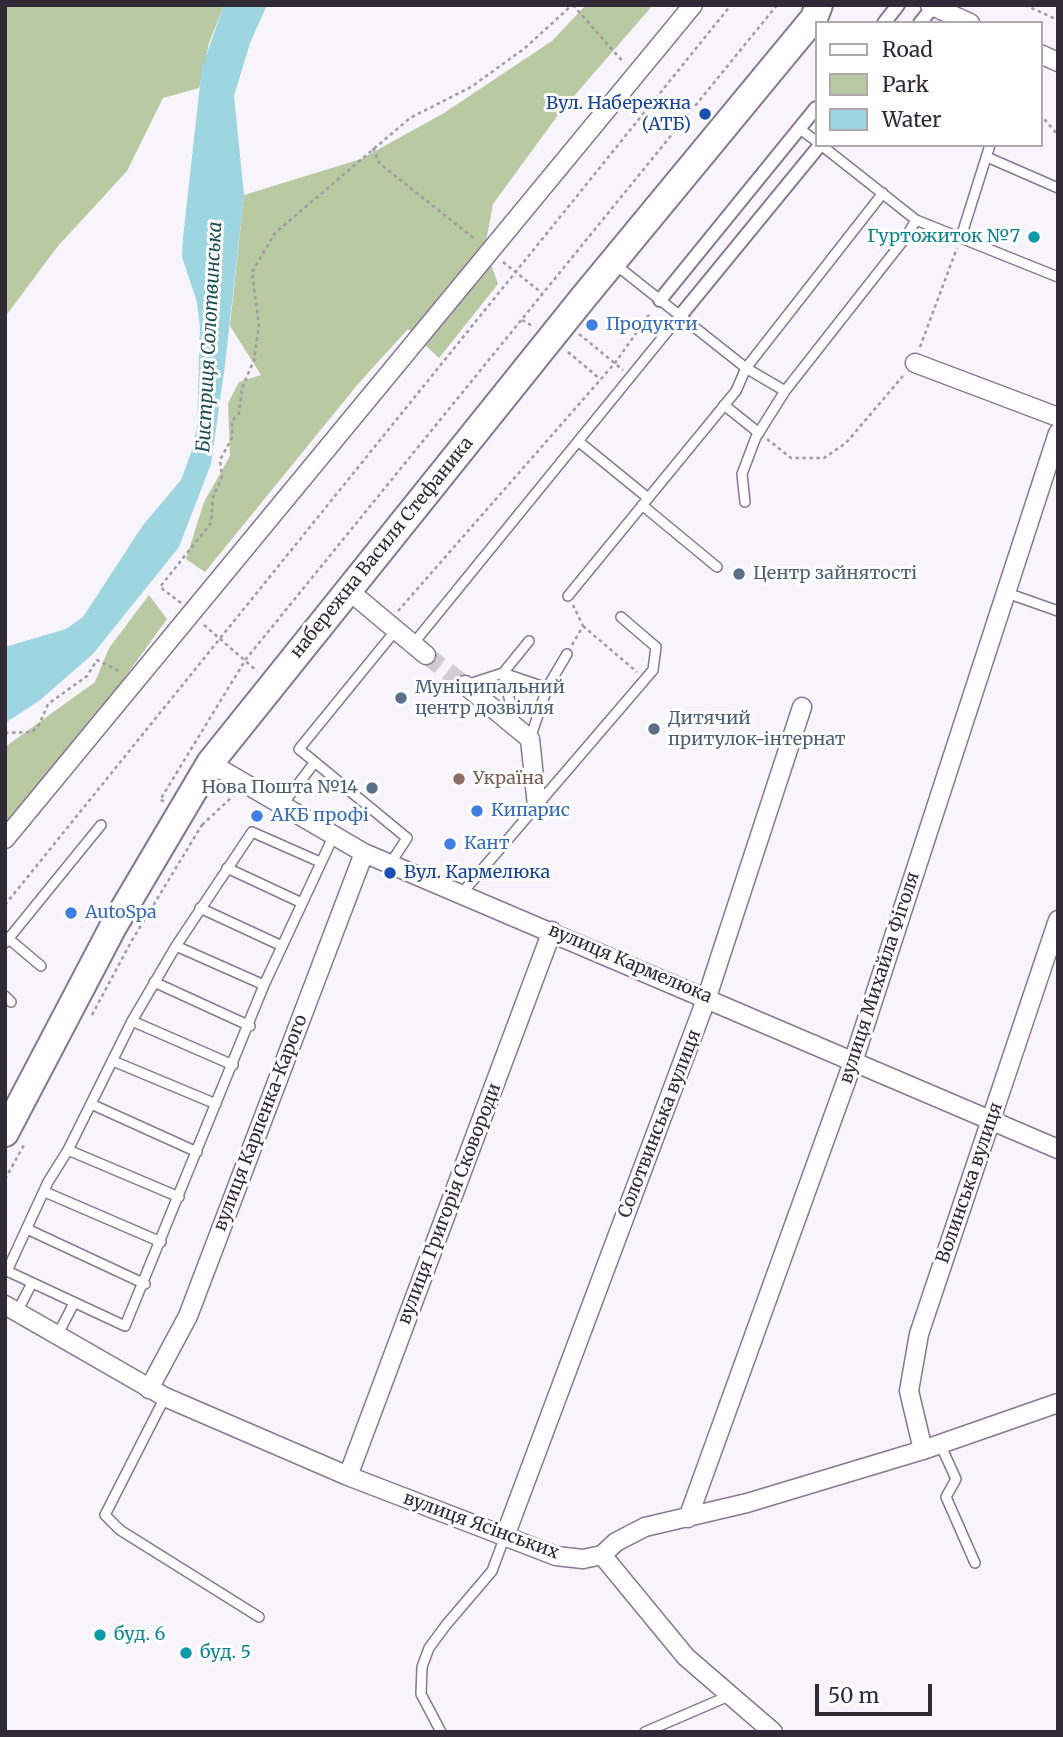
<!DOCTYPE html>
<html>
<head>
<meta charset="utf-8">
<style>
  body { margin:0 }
  #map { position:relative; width:1063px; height:1737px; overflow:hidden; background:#f8f4fb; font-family:Merriweather,serif }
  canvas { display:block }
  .frame { position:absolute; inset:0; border:7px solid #302936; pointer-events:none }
  .legend { position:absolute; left:815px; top:21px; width:228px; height:126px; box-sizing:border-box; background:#fff; border:2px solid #aca9af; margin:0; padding:9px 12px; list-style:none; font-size:21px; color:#302936 }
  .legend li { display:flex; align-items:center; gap:14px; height:35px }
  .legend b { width:35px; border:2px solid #aca9af }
  .scale { position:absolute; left:815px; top:1684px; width:117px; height:32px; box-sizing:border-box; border:4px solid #302936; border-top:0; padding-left:9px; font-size:21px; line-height:24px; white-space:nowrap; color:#302936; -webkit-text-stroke:5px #fff; paint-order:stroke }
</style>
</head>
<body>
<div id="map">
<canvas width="1063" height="1737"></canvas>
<div class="frame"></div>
<ul class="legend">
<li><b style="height:9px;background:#fff"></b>Road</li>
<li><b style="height:19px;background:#b9c9a2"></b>Park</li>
<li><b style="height:19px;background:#9dd5e1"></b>Water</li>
</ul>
<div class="scale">50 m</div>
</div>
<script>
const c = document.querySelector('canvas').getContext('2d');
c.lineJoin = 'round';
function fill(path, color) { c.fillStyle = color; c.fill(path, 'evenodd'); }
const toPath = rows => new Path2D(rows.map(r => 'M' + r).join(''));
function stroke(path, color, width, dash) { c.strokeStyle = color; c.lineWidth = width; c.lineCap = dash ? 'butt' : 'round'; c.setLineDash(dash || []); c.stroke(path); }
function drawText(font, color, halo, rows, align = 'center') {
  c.font = font + ' Merriweather,serif'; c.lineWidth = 6; c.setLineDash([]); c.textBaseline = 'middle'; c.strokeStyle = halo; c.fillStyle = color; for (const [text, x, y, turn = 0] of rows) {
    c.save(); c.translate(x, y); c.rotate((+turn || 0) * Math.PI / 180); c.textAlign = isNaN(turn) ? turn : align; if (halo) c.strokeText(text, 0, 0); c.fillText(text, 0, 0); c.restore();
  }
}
fill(toPath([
  [5,5,224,5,209,43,199,88,163,98,127,171,58,246,5,317],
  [586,5,653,5,561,111,493,204,485,247,498,284,439,358,408,329,358,384,205,572,186,559,204,502,230,456,228,403,239,382,261,375,230,326,244,195,361,159,444,113,552,41],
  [149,595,167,619,84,734,5,834,5,747,95,682,109,648]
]), '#b9c9a2');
fill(toPath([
  [224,5,267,5,250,43,234,96,244,195,225,365,211,464,179,547,93,654,39,701,5,723,5,647,66,629,83,617,143,525,181,480,191,453,197,428,200,327,197,302,182,257,183,238,202,67]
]), '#9dd5e1');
stroke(toPath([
  [426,655,465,685]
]), '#d0cbd4', 18, [18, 9]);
const service = toPath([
  [800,129,816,141],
  [821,145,916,220,1058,277],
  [987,157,1058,188],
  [961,237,990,145],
  [616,265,746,368,785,391],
  [724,405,759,433],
  [578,441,648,498],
  [745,502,742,474,756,437,785,391,906,237,916,220],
  [642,505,717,567],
  [1007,593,1058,611],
  [568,596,736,391,746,368,883,193],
  [413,644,680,316],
  [466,685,503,673,547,688],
  [515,722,503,673,529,641],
  [530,739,547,688,567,654],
  [282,805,315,762],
  [320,862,252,832,176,946,132,1021,68,1150,48,1182,7,1271,125,1326,264,985,334,835],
  [390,864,407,838,299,749,396,630],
  [227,868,302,903],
  [462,893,653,670,656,647,621,617],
  [200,908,282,946],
  [9,939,41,966],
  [5,943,101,825],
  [176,946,264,985],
  [154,982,250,1026],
  [5,996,11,1002],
  [132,1021,233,1065],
  [113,1061,216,1104],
  [91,1104,197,1152],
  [68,1150,179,1197],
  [45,1192,161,1242],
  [27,1229,145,1284],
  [17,1312,32,1283],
  [57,1336,74,1303],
  [165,1397,105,1515,120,1530,259,1617],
  [940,1444,956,1479,946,1497,975,1563],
  [441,1732,421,1694,422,1667,429,1648,446,1625,492,1571,505,1536],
  [645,1732,731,1695]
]);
const pedestrian = toPath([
  [884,23,898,5],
  [920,23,933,7],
  [660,300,816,108],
  [680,316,820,145]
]);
const minor = toPath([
  [930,5,970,23],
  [1040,54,1058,62],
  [915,363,1058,417],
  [348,590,426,655],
  [465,685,530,739,537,806],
  [210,763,364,853,1058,1149],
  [5,839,693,5],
  [5,1305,165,1397,348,1476,556,1556,583,1559,602,1555,616,1542,645,1527,747,1503,923,1450,1058,1403],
  [149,1389,188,1316,364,853],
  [923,1450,909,1391,919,1334,1058,920],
  [348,1476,552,931],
  [688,1518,853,1062,1058,433],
  [505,1536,707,997,802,707],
  [602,1555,686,1657,773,1732]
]);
const primary = toPath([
  [5,1133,113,927,210,763,583,298,814,18,819,5]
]);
stroke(service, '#887794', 12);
stroke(pedestrian, '#887794', 16);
stroke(minor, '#887794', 21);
stroke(primary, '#887794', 30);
stroke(toPath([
  [573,5,624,63],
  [1025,5,1058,20],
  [1040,114,1058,135],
  [373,148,379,163,476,240],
  [503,262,542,293],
  [522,320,534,327],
  [579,334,623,370],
  [920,347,957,248],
  [568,352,600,379],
  [767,439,791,458,824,458,846,443,903,376],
  [181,603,160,587,211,523,213,497,222,477,220,460,232,438,232,421,239,413,242,388,254,360,259,326,252,272,275,233,410,118,471,87,525,48,572,5],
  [398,611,615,363,651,312],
  [204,625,257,671],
  [583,626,637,672],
  [572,645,583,626,573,605],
  [5,733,32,732,39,725,48,704,87,676,97,660,121,672],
  [164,801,160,800,246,659,777,5],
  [202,825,233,796],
  [5,905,731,5],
  [92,1015,131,942,202,825,199,822],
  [5,1179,24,1145]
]), '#9f9aa4', 2.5, [3.5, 3.5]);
stroke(service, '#fff', 9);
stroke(pedestrian, '#fff', 12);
stroke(minor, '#fff', 18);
stroke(primary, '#fff', 26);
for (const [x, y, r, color] of [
  [705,114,7,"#1a4fb4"],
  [1034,237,7,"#0f9aa8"],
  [592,325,7,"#3f7fe0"],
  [739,574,7,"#5c6f8a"],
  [401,698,7,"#5c6f8a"],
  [654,729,7,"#5c6f8a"],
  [459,779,7,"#8d6e63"],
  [372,788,7,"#5c6f8a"],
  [477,811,7,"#3f7fe0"],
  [257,816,7,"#3f7fe0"],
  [450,844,7,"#3f7fe0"],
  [390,873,7,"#1a4fb4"],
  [71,913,7,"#3f7fe0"],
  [100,1635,7,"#0f9aa8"],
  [186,1653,7,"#0f9aa8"]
]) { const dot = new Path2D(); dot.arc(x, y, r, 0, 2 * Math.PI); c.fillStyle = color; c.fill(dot); stroke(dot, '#fff', 2.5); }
drawText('18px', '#164399', '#fff', [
  ["Вул. Набережна",691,104],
  ["(АТБ)",691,125],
  ["Вул. Кармелюка",404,873,"left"]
], 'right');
drawText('18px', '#0d838f', '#fff', [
  ["Гуртожиток №7",1020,237,"right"],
  ["буд. 6",114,1635],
  ["буд. 5",200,1653]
], 'left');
drawText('18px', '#366cbe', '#fff', [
  ["Продукти",606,325],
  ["Кипарис",491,811],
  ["АКБ профі",271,816],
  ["Кант",464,844],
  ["AutoSpa",85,913]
], 'left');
drawText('18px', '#302936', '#fff', [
  ["набережна Василя Стефаника",382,548,-51],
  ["вулиця Кармелюка",630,964,23],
  ["вулиця Михайла Фіголя",880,978,-72],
  ["вулиця Карпенка-Карого",261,1123,-69],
  ["Солотвинська вулиця",660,1124,-69],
  ["Волинська вулиця",970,1183,-71],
  ["вулиця Григорія Сковороди",450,1204,-69],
  ["вулиця Ясінських",481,1526,20]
]);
drawText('18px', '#4e5e75', '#fff', [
  ["Центр зайнятості",753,574],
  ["Муніципальний",415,688],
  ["центр дозвілля",415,709],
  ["Дитячий",668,719],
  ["притулок-інтернат",668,740],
  ["Нова Пошта №14",358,788,"right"]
], 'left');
drawText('18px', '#785e54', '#fff', [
  ["Україна",473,779]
], 'left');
drawText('italic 19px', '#1c4d56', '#fff', [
  ["Бистриця Солотвинська",210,337,-87]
]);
</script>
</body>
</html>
